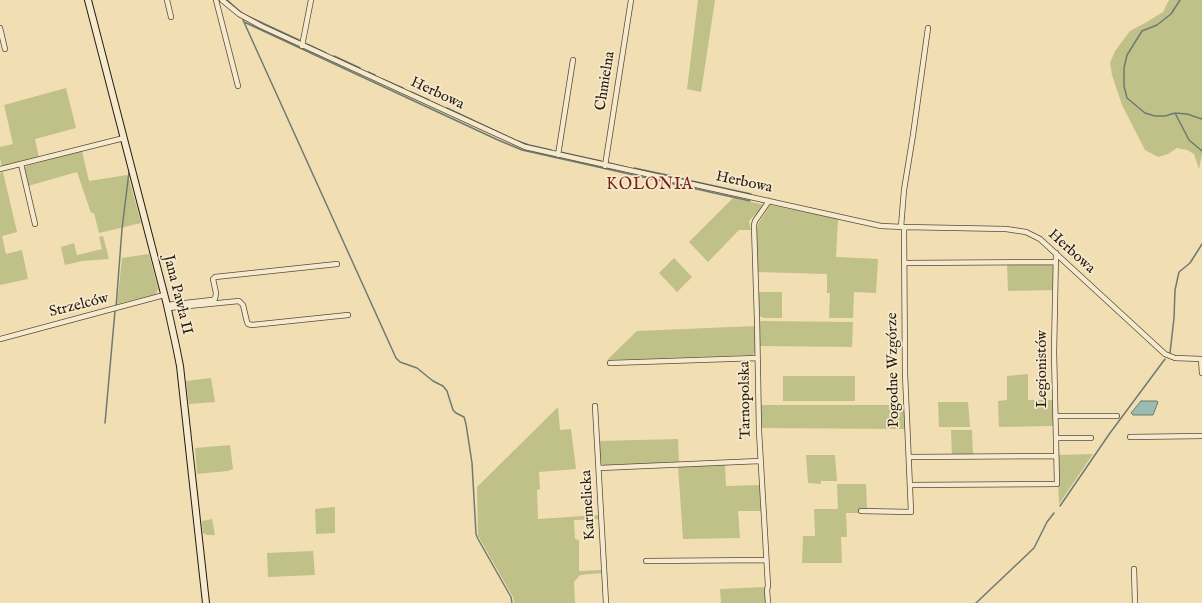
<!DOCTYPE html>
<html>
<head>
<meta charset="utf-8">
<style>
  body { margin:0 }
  canvas { display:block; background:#f1deb3 }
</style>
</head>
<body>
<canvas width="1202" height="603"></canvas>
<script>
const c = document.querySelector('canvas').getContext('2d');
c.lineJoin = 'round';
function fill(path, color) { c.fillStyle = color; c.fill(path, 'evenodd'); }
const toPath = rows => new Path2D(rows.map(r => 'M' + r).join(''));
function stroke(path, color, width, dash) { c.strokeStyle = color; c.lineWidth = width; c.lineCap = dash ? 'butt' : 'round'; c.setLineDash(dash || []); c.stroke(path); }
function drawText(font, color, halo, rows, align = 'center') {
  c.font = font + ' "IM FELL English",serif'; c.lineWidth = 3.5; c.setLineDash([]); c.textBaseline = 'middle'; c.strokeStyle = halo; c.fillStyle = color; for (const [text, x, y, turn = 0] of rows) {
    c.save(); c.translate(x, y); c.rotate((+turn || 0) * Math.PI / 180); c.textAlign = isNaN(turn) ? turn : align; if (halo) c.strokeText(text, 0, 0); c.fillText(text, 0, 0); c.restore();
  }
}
fill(toPath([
  [698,0,715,0,701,92,687,89],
  [1169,0,1202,0,1202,154,1199,169,1194,154,1187,150,1177,148,1168,154,1158,157,1145,150,1122,105,1112,75,1110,63,1115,51,1130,31,1145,23,1163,12],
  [66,88,76,128,35,139,39,158,2,168,0,158,0,147,13,144,4,105],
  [82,151,89,181,127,175,129,178,141,223,99,233,94,213,91,213,77,172,28,186,25,169,26,166],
  [3,172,17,232,2,236,6,254,22,250,28,279,0,285,0,173],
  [733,198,765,205,749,221,751,230,739,230,708,262,689,242],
  [770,205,838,219,836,257,878,259,876,293,854,292,853,318,829,318,830,293,827,293,827,274,757,272,756,233,758,224],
  [103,236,109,259,82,261,65,265,61,247,74,243,77,255,102,249,99,237],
  [149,254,158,289,156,294,117,304,122,258],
  [674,258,692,277,677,292,659,273],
  [1007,264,1054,264,1054,290,1008,291],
  [757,292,782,292,782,318,764,318,759,316],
  [760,321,853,322,852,347,758,346,758,322],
  [755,326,755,353,753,355,607,360,637,331],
  [1028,374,1028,400,1053,400,1054,426,999,427,998,401,1007,400,1007,376],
  [783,376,855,376,855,401,783,401],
  [211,378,215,402,189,404,186,381],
  [938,402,968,402,970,427,939,427],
  [761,405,902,405,905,407,905,429,760,428,759,408],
  [558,407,560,430,571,429,576,469,539,472,540,489,537,490,538,519,599,515,600,519,574,520,575,539,579,540,579,571,602,570,603,573,580,575,574,582,575,603,514,603,513,597,478,536,477,487],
  [951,430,972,430,973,455,952,456],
  [678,439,679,462,603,465,599,461,598,441],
  [230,445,233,469,228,471,197,474,195,448],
  [1093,454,1059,504,1057,455],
  [806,455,835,455,837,481,821,481,821,484,808,483],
  [725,464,726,486,760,485,762,511,738,511,740,538,683,539,678,466],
  [837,484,866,484,867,510,860,513,846,513,847,537,841,537,842,563,802,563,803,536,815,536,814,509,838,509],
  [335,507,335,533,316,534,315,509],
  [212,519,215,535,207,535,203,533,202,521],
  [313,551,315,575,268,577,267,553],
  [766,587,767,603,721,603,720,589]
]), '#c0c089');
const water = toPath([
  [1141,401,1157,401,1158,402,1153,415,1133,415,1131,413,1141,401]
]);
fill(water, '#9bbbb2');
stroke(water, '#6d7b71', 1);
stroke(toPath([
  [227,0,243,14,299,40],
  [1180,0,1171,14,1157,25,1142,31,1127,55,1124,68,1124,86,1127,98,1145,113,1155,116,1165,116,1175,113,1187,114,1202,119],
  [243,20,396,358,400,362,417,368,433,381,443,386,447,391,453,410,456,413,464,417,466,424,472,463,476,534,478,539,511,597,512,603],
  [244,22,498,140,522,150,750,201],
  [307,44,326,53],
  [334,56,360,68],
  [368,72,375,75],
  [382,79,403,88],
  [411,92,429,100],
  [432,102,439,105],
  [447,108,515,140,529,145,551,150],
  [1175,113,1189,140,1202,151],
  [560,152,601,161],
  [609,163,626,167],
  [634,168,672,176],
  [680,178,684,179],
  [692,181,751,194],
  [116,307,122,229,129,172],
  [1170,353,1174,318,1175,290,1179,272,1190,263,1202,244],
  [105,423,115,311],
  [1060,506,1110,433,1165,359],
  [976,603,1034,548,1047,522,1054,513]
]), '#6d7b71', 1.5);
const street = toPath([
  [167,0,171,17],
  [216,0,238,86],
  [222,0,239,14,261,26,525,147,881,226,904,227,1006,229,1026,232,1040,239,1165,354,1175,358,1202,359],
  [0,28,5,49],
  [302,46,311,0],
  [558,155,573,60],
  [21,164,35,224],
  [605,166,631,0],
  [0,169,124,138],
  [901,227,904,190,913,135,928,28],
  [904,263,1055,262],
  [167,305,212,300,215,299,216,293,213,279,215,277,337,264],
  [168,308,239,301,243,305,247,322,248,324,252,325,348,315],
  [0,339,164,295],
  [1201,359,1202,373],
  [610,363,757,358],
  [595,406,606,603],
  [1055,416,1117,416],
  [1130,437,1202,436],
  [1056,438,1091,438],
  [909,457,1056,456],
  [599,468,760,461],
  [910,485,1057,484,1054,352,1056,253],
  [861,511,911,512,905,373,904,227],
  [646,561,766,560],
  [1134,569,1135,603],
  [768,603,767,590,768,586,759,431,757,320,754,225,755,221,769,201]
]);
const secondary = toPath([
  [88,0,167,305,176,346,180,366,206,603]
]);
stroke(street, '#5a4c39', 6);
stroke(secondary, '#271b10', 8);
stroke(street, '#f6eace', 4.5);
stroke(secondary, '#f6eace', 6);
drawText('15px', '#271b10', '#f6eace', [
  ["Chmielna",606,81,-81],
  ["Herbowa",437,94,25],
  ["Herbowa",744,183,12],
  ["Herbowa",1071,252,42],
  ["Jana Pawła II",177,295,76],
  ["Strzelców",79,306,-14],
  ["Legionistów",1043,369,-90],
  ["Pogodne Wzgórze",894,370,-91],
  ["Tarnopolska",746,400,-91],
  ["Karmelicka",589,505,-93]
]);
c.letterSpacing = '1px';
drawText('16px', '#7a1f14', '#f6eace', [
  ["KOLONIA",650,186]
]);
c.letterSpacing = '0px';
</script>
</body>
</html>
